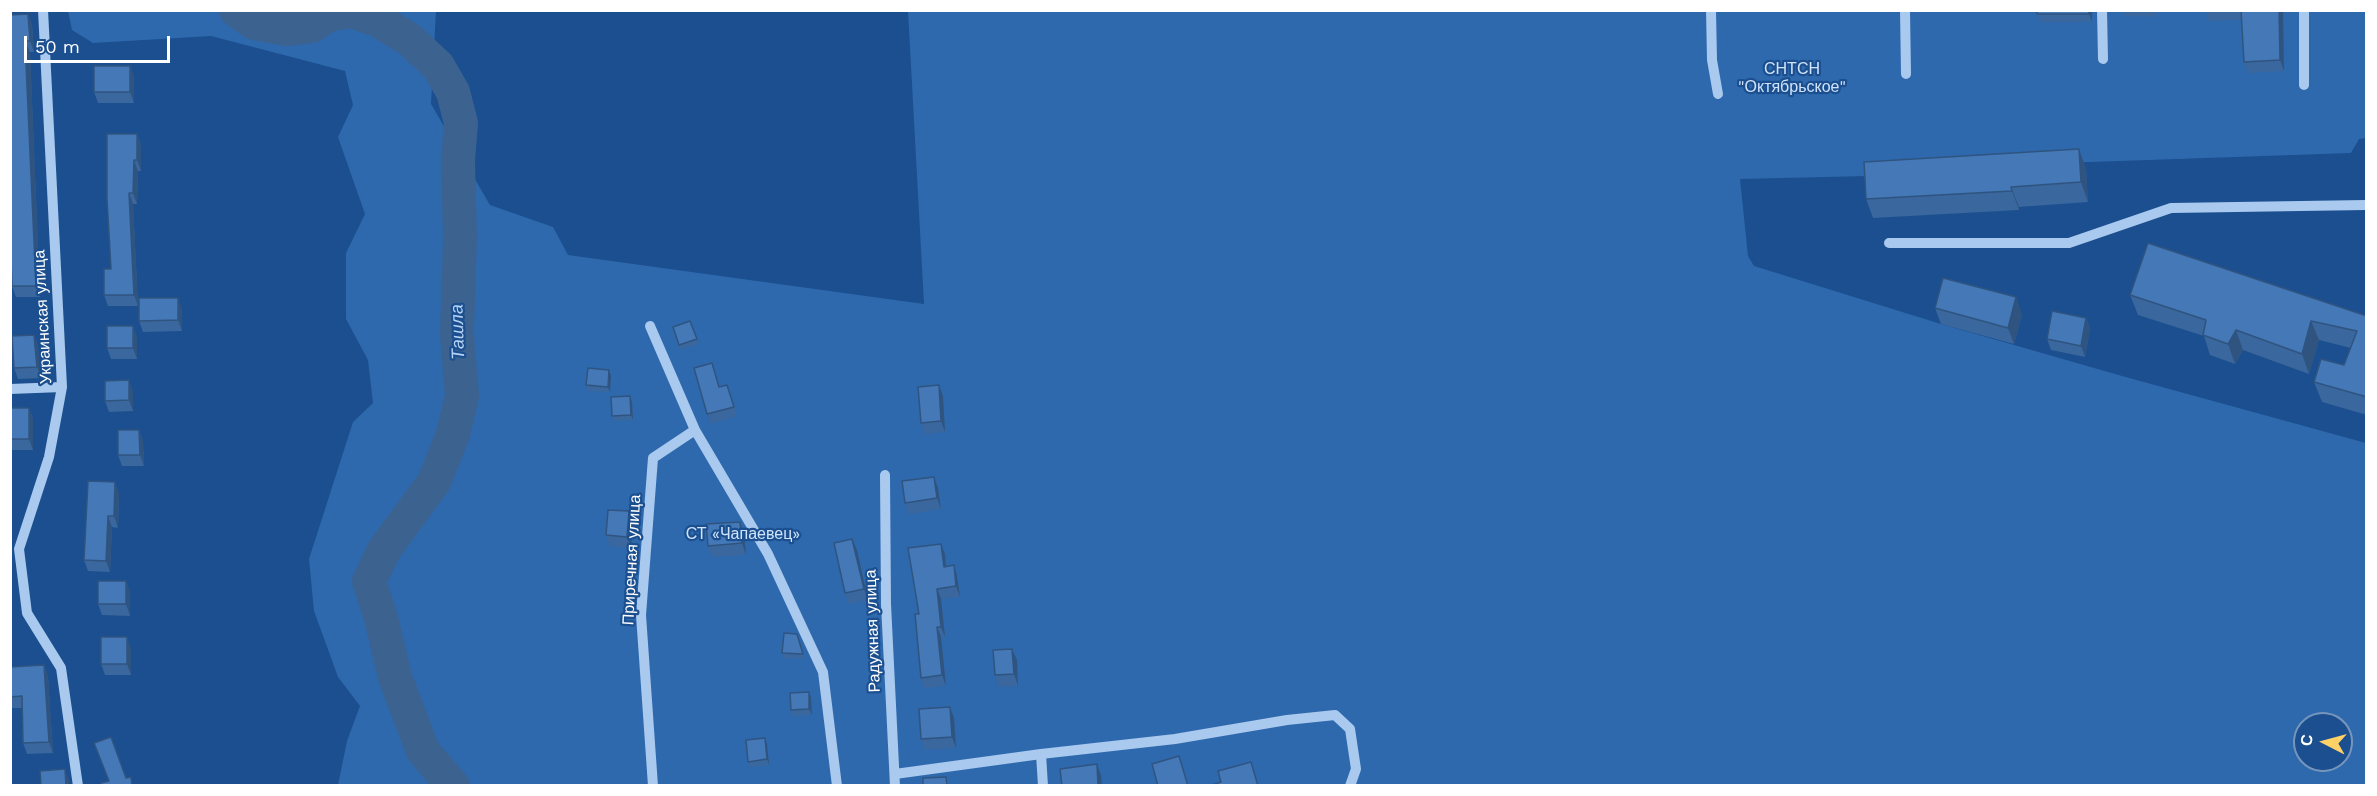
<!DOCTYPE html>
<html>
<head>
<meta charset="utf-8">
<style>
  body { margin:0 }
  #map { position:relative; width:2377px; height:796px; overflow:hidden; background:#1b4f8f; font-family:"Work Sans",sans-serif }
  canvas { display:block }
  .frame { position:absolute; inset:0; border:12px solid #fff; pointer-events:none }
  .north { position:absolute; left:2293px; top:712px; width:60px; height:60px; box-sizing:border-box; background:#1b4f8f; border:2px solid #7695bc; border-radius:50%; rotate:276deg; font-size:16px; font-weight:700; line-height:24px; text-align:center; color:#fff }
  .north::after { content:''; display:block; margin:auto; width:21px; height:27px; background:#ffd166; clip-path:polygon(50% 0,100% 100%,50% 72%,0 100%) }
  .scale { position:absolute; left:24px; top:36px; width:146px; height:27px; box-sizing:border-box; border:3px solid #fff; border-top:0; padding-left:8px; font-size:18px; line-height:21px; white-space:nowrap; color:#fff; -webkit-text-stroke:4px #1b4f8f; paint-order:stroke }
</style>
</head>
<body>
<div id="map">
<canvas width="2377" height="796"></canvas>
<div class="frame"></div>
<div class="north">С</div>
<div class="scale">50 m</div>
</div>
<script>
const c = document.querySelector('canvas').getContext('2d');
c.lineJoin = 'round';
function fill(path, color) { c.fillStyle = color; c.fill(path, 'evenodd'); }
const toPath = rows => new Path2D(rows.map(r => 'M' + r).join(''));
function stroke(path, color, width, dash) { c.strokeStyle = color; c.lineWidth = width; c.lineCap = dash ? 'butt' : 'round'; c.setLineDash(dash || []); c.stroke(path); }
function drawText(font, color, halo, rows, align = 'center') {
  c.font = font + ' "Work Sans",sans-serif'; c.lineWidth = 4.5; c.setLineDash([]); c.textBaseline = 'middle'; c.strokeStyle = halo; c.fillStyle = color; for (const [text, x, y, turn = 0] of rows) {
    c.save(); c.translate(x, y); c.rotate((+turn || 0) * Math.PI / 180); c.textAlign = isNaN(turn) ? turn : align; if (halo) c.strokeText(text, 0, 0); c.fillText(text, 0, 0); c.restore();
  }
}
fill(toPath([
  [68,11,436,11,431,104,490,205,553,227,568,255,924,304,908,11,2366,11,2366,138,2359,139,2351,153,2003,165,1868,176,1740,179,1748,256,1754,266,1941,324,2122,376,2366,443,2366,785,338,785,347,741,360,706,338,677,314,611,309,559,353,422,373,403,368,360,346,319,346,253,365,214,338,137,353,105,345,71,211,36,93,43,72,30],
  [2305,724,2341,724,2341,760,2305,760]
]), '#2e69ad');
stroke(toPath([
  [236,10,254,23,287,29,312,26,328,15,351,11,378,20,410,40,438,66,453,92,461,123,458,160,460,237,457,334,462,396,453,434,434,482,384,550,369,581,381,618,395,677,423,751,453,786]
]), '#3c6290', 34);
stroke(toPath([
  [43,10,62,387,49,457,19,549,27,613,61,668,78,786],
  [1711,10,1712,60,1718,94],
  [1905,10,1906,74],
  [2102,10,2103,59],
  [2304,85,2304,10],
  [1889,243,2069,243,2171,208,2366,205],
  [650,326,695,430,768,554,823,672,837,786],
  [10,389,62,387],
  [885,475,886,604,895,786],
  [1041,754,1043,786],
  [895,774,1041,754,1175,739,1287,720,1335,715,1350,729,1356,769,1350,786],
  [653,786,641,615,653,458,695,430]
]), '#a9c9ee', 10);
fill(toPath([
  [2092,10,2092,22,2040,22,2037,14],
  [2122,10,2157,10,2156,17,2125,16],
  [2205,10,2283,10,2284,71,2248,73,2244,62,2241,20,2209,21],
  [28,14,32,25,34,52,30,52,40,297,16,297,12,286,10,244,10,15],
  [130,66,134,77,134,103,98,103,94,92],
  [137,134,141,145,141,171,138,171,137,204,133,204,138,306,108,306,104,295,111,269],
  [2086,169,2088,202,2019,207,2019,210,1873,218,1866,199],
  [2130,295,2367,316,2367,415,2322,402,2314,382,2344,365,2351,348,2319,340,2309,374,2243,350,2235,364,2210,355,2204,336,2138,315],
  [1935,308,2022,314,2014,344,1941,324],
  [182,309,182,331,143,332,139,321],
  [2086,318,2090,329,2085,357,2051,350,2047,339],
  [690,321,699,344,681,350,673,327],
  [34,335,38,346,41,378,18,379,14,368],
  [137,337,137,359,111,359,107,348],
  [611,376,610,392,588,391,586,385],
  [939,385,943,396,945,432,925,434,921,423],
  [720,387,731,394,737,416,711,424,707,414],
  [133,392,133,411,109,412,105,401],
  [632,402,633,420,614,421,612,416],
  [10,408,29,408,33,419,33,450,10,450],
  [139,430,143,441,144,466,122,466,118,455],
  [934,477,938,488,941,509,909,514,905,503],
  [119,493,118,528,112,527,110,572,88,571,84,560],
  [633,522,631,548,610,546,606,535],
  [744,533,746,555,712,557,708,546],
  [852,539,857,550,868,600,849,604,845,593],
  [941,544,945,554,946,566,957,576,960,597,941,599,945,637,941,637,946,686,924,688,921,678,919,614],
  [126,581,130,592,130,616,102,615,98,604],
  [797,634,805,659,784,658,782,653],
  [131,648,131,675,105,675,101,664],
  [1017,660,1018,686,999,687,995,675],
  [44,665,48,677,53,753,27,754,23,743,22,708,12,708,10,705,10,667],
  [811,697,812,715,793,716,791,710],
  [954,718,956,748,925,750,921,739],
  [767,744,769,765,750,767,748,762]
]), '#3a679d');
fill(toPath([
  [2089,10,2092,10,2092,22,2089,14],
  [2279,10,2283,10,2284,71,2280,60],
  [28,14,32,25,34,52,30,41],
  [25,41,30,52,40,297,36,286],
  [130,66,134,77,134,103,130,92],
  [137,134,141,145,141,171,137,160],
  [2079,149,2086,169,2088,202,2081,182],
  [134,160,138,171,137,204,133,193],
  [2011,187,2019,207,2019,210,2012,191],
  [129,193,133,204,138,306,134,295],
  [2016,297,2022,314,2014,344,2008,328],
  [178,298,182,309,182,331,178,320],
  [2086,318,2090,329,2085,357,2081,346],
  [2311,321,2319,340,2309,374,2302,354],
  [133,326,137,337,137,359,133,348],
  [2236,330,2243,350,2235,364,2228,344],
  [34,335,38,346,41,378,37,367],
  [609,370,611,376,610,392,608,387],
  [129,380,133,392,133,411,129,400],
  [939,385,943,396,945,432,941,421],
  [630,396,632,402,633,420,631,415],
  [29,408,33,419,33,450,29,439],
  [139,430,143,441,144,466,140,455],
  [934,477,938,488,941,509,937,498],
  [115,482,119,493,118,528,114,516],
  [629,511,633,522,631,548,627,537],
  [108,516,112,527,110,572,106,561],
  [740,522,744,533,746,555,742,543],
  [852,539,857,550,868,600,864,589],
  [941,544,945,554,947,577,944,567],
  [954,565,957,576,960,597,956,586],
  [126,581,130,592,130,616,126,604],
  [937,589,941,599,945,637,941,627],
  [937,627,941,637,946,686,942,675],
  [127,637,131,648,131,675,127,664],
  [1012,649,1017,660,1018,686,1014,674],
  [44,665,48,677,53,753,49,742],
  [809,692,811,697,812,715,809,709],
  [950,707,954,718,956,748,952,737],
  [765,738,767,744,769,765,767,759],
  [1097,764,1101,775,1102,786,1098,786],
  [65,769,69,780,69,786,66,786]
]), '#305480');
const building = toPath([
  [2037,10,2089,10,2089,14,2037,14,2037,10],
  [2241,10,2279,10,2280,60,2244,62,2241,10],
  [28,14,30,41,25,41,36,286,12,286,10,233,10,15,28,14],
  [94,66,130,66,130,92,94,92,94,66],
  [107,134,137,134,137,160,134,160,133,193,129,193,134,295,104,295,104,269,111,269,107,199,107,134],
  [2079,149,2081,182,2011,187,2012,191,1866,199,1864,162,2079,149],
  [2148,243,2367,316,2367,397,2314,382,2321,359,2344,365,2357,331,2311,321,2302,354,2236,330,2228,344,2203,335,2206,320,2130,295,2148,243],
  [1943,278,2016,297,2008,328,1935,308,1943,278],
  [139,298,178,298,178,320,139,321,139,298],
  [2052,311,2086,318,2081,346,2047,339,2052,311],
  [690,321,697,339,679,345,673,327,690,321],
  [107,326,133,326,133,348,107,348,107,326],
  [34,335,37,367,14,368,12,336,34,335],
  [712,363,719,387,727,385,734,407,707,414,694,368,712,363],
  [588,368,609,370,608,387,586,385,588,368],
  [129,380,129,400,105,401,105,381,129,380],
  [939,385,941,421,921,423,918,387,939,385],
  [630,396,631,415,612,416,611,397,630,396],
  [10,408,29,408,29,439,10,439,10,408],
  [118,430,139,430,140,455,118,455,118,430],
  [934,477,937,498,905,503,902,481,934,477],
  [88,481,115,482,114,516,108,516,106,561,84,560,88,481],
  [608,510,629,511,627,537,606,535,608,510],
  [740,522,742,543,708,546,706,524,740,522],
  [852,539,864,589,845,593,834,543,852,539],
  [941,544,944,567,954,565,956,586,937,589,941,627,937,627,942,675,921,678,915,614,919,614,908,548,941,544],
  [98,581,126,581,126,604,98,604,98,581],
  [784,633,797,634,803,654,782,653,784,633],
  [101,637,127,637,127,664,101,664,101,637],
  [1012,649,1014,674,995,675,993,650,1012,649],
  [44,665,49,742,23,743,22,696,10,697,10,667,44,665],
  [809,692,809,709,791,710,790,693,809,692],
  [950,707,952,737,921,739,919,709,950,707],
  [111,737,126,778,131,777,132,786,102,786,101,783,109,781,94,743,111,737],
  [765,738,767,759,748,762,746,740,765,738],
  [1179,756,1188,786,1158,786,1152,764,1179,756],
  [1251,762,1258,786,1209,786,1221,782,1218,771,1251,762],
  [1097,764,1098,786,1062,786,1060,769,1097,764],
  [65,769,66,786,41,786,40,771,65,769],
  [946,777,947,786,923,786,923,778,946,777]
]);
fill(building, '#4478b7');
stroke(building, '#305480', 1.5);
drawText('16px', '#cfe3fa', '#1b4f8f', [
  ["СНТСН",1792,69],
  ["\"Октябрьское\"",1792,87],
  ["СТ «Чапаевец»",743,534]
]);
drawText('16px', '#fff', '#1b4f8f', [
  ["Украинская улица",43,317,-93],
  ["Приречная улица",632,560,-87],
  ["Радужная улица",873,631,-92]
]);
drawText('italic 18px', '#b5d3f5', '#1b4f8f', [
  ["Ташла",458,332,-92]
]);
</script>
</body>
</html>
